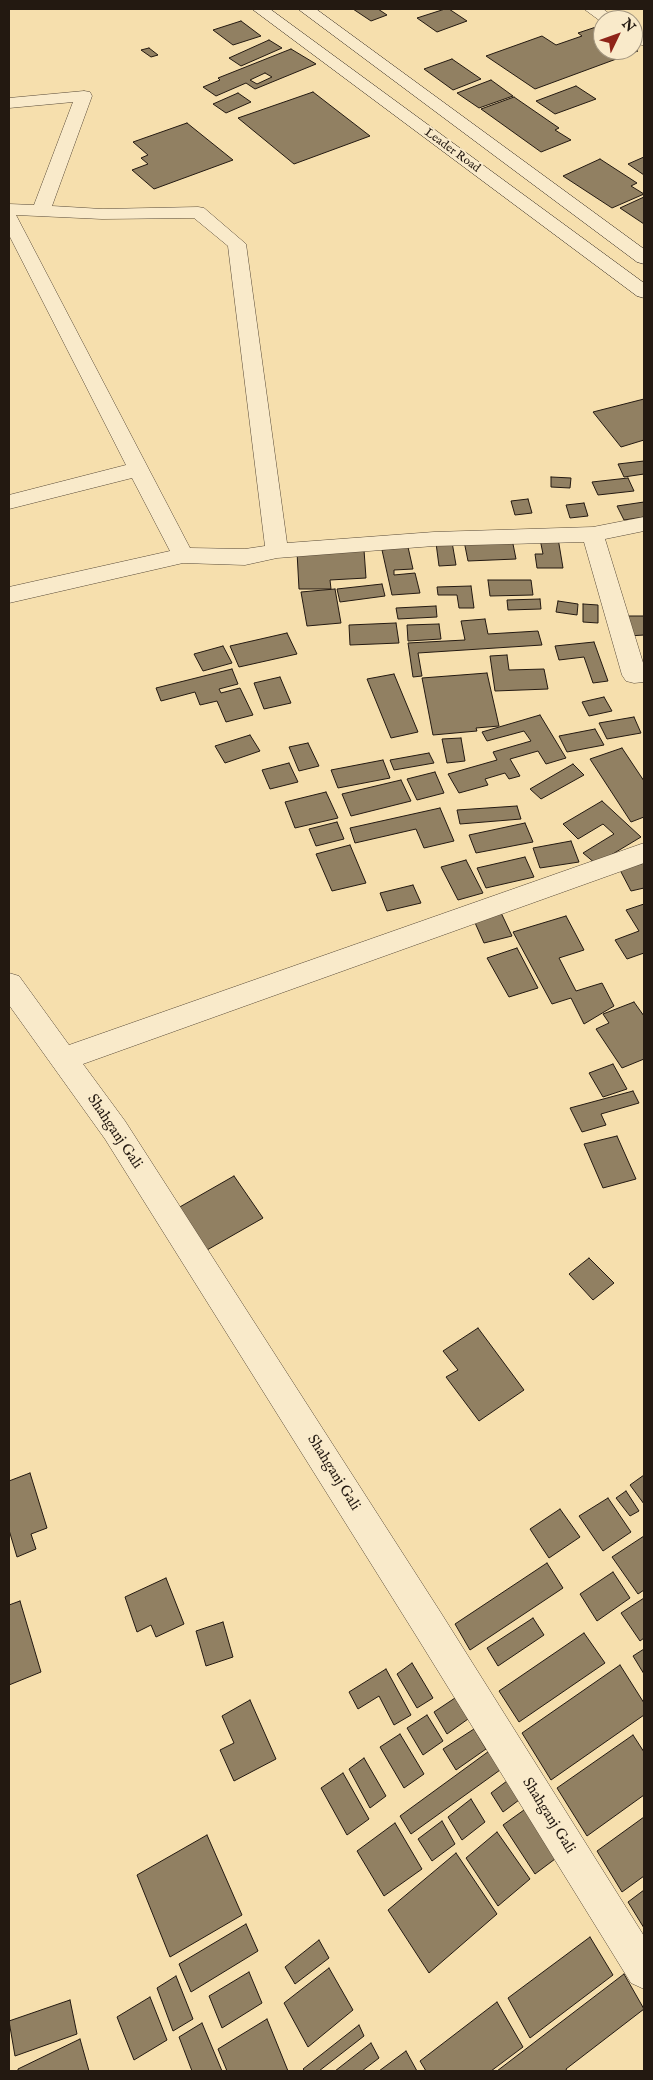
<!DOCTYPE html>
<html>
<head>
<meta charset="utf-8">
<style>
  body { margin:0 }
  #map { position:relative; width:653px; height:2080px; overflow:hidden; background:#f6dfad; font-family:"IM FELL English",serif }
  canvas { display:block }
  .frame { position:absolute; inset:0; border:10px solid #231911; pointer-events:none }
  .north { position:absolute; left:593px; top:10px; width:50px; height:50px; box-sizing:border-box; background:#f9eaca; border:1px solid #a39680; border-radius:50%; rotate:48deg; font-size:14px; font-weight:700; line-height:20px; text-align:center; color:#231911 }
  .north::after { content:''; display:block; margin:auto; width:18px; height:22px; background:#8f2418; clip-path:polygon(50% 0,100% 100%,50% 72%,0 100%) }
</style>
</head>
<body>
<div id="map">
<canvas width="653" height="2080"></canvas>
<div class="frame"></div>
<div class="north">N</div>
</div>
<script>
const c = document.querySelector('canvas').getContext('2d');
c.lineJoin = 'round';
function fill(path, color) { c.fillStyle = color; c.fill(path, 'evenodd'); }
const toPath = rows => new Path2D(rows.map(r => 'M' + r).join(''));
function stroke(path, color, width, dash) { c.strokeStyle = color; c.lineWidth = width; c.lineCap = dash ? 'butt' : 'round'; c.setLineDash(dash || []); c.stroke(path); }
function drawText(font, color, halo, rows, align = 'center') {
  c.font = font + ' "IM FELL English",serif'; c.lineWidth = 4; c.setLineDash([]); c.textBaseline = 'middle'; c.strokeStyle = halo; c.fillStyle = color; for (const [text, x, y, turn = 0] of rows) {
    c.save(); c.translate(x, y); c.rotate((+turn || 0) * Math.PI / 180); c.textAlign = isNaN(turn) ? turn : align; if (halo) c.strokeText(text, 0, 0); c.fillText(text, 0, 0); c.restore();
  }
}
const building = toPath([
  [353,9,378,9,387,15,371,21,353,9],
  [445,9,449,9,467,21,437,32,417,18,445,9],
  [241,21,261,36,233,45,213,30,241,21],
  [599,26,603,28,603,50,633,50,633,47,638,51,535,89,486,56,542,36,556,45,582,36,578,33,599,26],
  [269,40,282,48,241,66,229,58,269,40],
  [149,48,158,55,151,57,141,50,149,48],
  [291,49,316,64,255,89,246,83,216,96,203,87,220,80,218,78,291,49],
  [265,73,272,77,257,84,250,80,265,73],
  [452,59,481,79,453,90,424,69,452,59],
  [491,80,513,96,479,108,457,93,491,80],
  [576,86,596,99,555,114,536,101,576,86],
  [313,92,370,136,294,164,238,118,313,92],
  [238,93,251,102,226,113,213,104,238,93],
  [514,97,559,128,555,130,571,140,541,152,481,109,514,97],
  [187,123,233,160,154,189,132,170,148,164,141,158,148,155,133,142,187,123],
  [644,157,644,175,628,164,644,157],
  [600,159,637,183,631,186,644,194,612,208,563,176,600,159],
  [644,197,644,224,620,208,644,197],
  [644,399,644,440,621,447,593,412,644,399],
  [644,461,644,474,624,477,618,464,644,461],
  [551,477,571,478,570,488,551,487,551,477],
  [628,478,634,491,598,495,592,482,628,478],
  [528,499,532,513,515,515,511,501,528,499],
  [644,502,644,517,624,520,617,506,644,502],
  [584,503,588,516,570,518,566,505,584,503],
  [558,538,563,568,537,568,535,554,543,554,540,539,558,538],
  [512,539,516,559,468,561,464,541,512,539],
  [452,542,456,565,439,566,436,543,452,542],
  [408,547,413,569,394,570,394,575,415,573,420,593,392,595,382,550,408,547],
  [364,550,366,578,330,580,331,589,299,589,297,552,364,550],
  [488,580,531,580,533,595,490,596,488,580],
  [382,584,385,596,340,602,337,589,382,584],
  [471,586,474,608,459,608,457,595,438,595,437,587,471,586],
  [335,589,341,623,307,626,301,592,335,589],
  [540,599,541,609,508,610,507,600,540,599],
  [558,601,578,604,577,615,556,612,558,601],
  [583,604,598,605,598,623,583,622,583,604],
  [436,606,437,617,398,619,396,608,436,606],
  [624,616,644,616,644,635,628,636,624,616],
  [485,619,488,634,538,631,542,645,418,653,422,676,413,677,408,643,465,640,461,621,485,619],
  [396,623,399,643,350,645,349,625,396,623],
  [439,624,441,639,408,641,407,625,439,624],
  [287,633,297,654,239,667,230,646,287,633],
  [594,642,608,681,593,683,584,657,559,660,555,646,594,642],
  [223,646,232,663,203,671,194,654,223,646],
  [507,655,509,670,544,669,548,689,495,691,490,656,507,655],
  [232,669,238,684,219,689,221,693,240,688,253,715,226,722,217,701,200,705,195,692,161,701,156,688,232,669],
  [487,673,499,726,476,728,477,731,433,735,422,678,487,673],
  [394,674,418,732,391,738,367,679,394,674],
  [280,677,291,703,264,709,254,683,280,677],
  [604,697,612,711,589,716,582,702,604,697],
  [540,715,566,758,546,764,538,751,510,759,520,776,509,779,505,773,485,779,488,785,459,793,448,774,497,760,493,752,531,741,524,731,487,741,482,732,540,715],
  [634,717,641,733,607,739,599,723,634,717],
  [595,729,604,745,567,752,559,736,595,729],
  [250,735,260,751,225,763,215,746,250,735],
  [461,738,465,761,447,763,442,739,461,738],
  [308,743,319,766,299,771,289,747,308,743],
  [622,748,644,781,644,817,631,822,590,759,622,748],
  [429,753,434,763,394,770,390,760,429,753],
  [383,760,390,778,338,788,331,770,383,760],
  [289,763,298,782,270,789,262,770,289,763],
  [573,764,584,775,541,799,530,789,573,764],
  [435,772,444,793,417,800,407,779,435,772],
  [401,780,411,801,351,816,342,794,401,780],
  [326,792,338,818,295,828,285,802,326,792],
  [602,801,641,837,596,864,583,853,614,834,603,824,578,839,563,824,602,801],
  [517,806,521,819,460,824,457,810,517,806],
  [440,808,454,841,424,848,416,829,355,843,350,828,440,808],
  [337,822,344,839,316,846,309,829,337,822],
  [525,823,533,842,476,853,469,835,525,823],
  [571,841,579,862,540,868,533,848,571,841],
  [350,845,366,883,332,891,316,854,350,845],
  [525,857,534,877,486,888,477,868,525,857],
  [466,860,483,893,458,900,441,867,466,860],
  [644,863,644,888,631,891,620,870,644,863],
  [413,885,421,903,387,911,380,893,413,885],
  [495,900,512,936,484,943,468,907,495,900],
  [644,904,644,953,627,959,615,940,639,931,626,910,644,904],
  [566,916,584,950,559,958,576,991,602,983,614,1006,584,1024,571,998,552,1004,513,932,566,916],
  [517,948,538,988,509,997,487,958,517,948],
  [634,1002,644,1016,644,1059,622,1068,596,1029,609,1023,603,1014,634,1002],
  [613,1064,627,1089,603,1097,589,1073,613,1064],
  [633,1091,639,1103,601,1114,606,1125,582,1132,570,1108,633,1091],
  [617,1136,636,1179,603,1188,584,1144,617,1136],
  [234,1176,263,1218,207,1250,178,1208,234,1176],
  [589,1258,614,1283,593,1300,569,1274,589,1258],
  [478,1328,524,1390,479,1421,446,1377,458,1370,443,1351,478,1328],
  [30,1473,47,1528,31,1534,36,1549,17,1557,9,1530,9,1481,30,1473],
  [644,1475,644,1504,630,1485,644,1475],
  [626,1491,639,1511,630,1516,616,1498,626,1491],
  [608,1498,631,1532,603,1551,579,1516,608,1498],
  [560,1509,580,1537,549,1558,530,1529,560,1509],
  [644,1536,644,1590,638,1594,612,1557,644,1536],
  [547,1563,563,1588,470,1650,455,1624,547,1563],
  [613,1572,630,1598,597,1621,580,1594,613,1572],
  [166,1578,184,1624,156,1637,151,1625,137,1632,125,1597,166,1578],
  [644,1598,644,1638,640,1641,621,1613,644,1598],
  [20,1601,41,1672,9,1685,9,1605,20,1601],
  [533,1618,544,1635,498,1666,487,1648,533,1618],
  [223,1622,233,1657,206,1666,196,1631,223,1622],
  [584,1633,605,1663,519,1722,499,1691,584,1633],
  [644,1649,644,1674,633,1656,644,1649],
  [412,1663,433,1698,417,1708,397,1674,412,1663],
  [620,1665,644,1703,644,1715,551,1780,522,1733,620,1665],
  [386,1669,411,1715,394,1725,379,1696,358,1709,349,1692,386,1669],
  [455,1698,468,1719,447,1734,434,1712,455,1698],
  [250,1700,276,1759,234,1781,220,1750,234,1743,222,1716,250,1700],
  [427,1715,443,1741,423,1755,407,1728,427,1715],
  [474,1729,486,1749,456,1770,443,1749,474,1729],
  [400,1734,424,1774,404,1788,380,1747,400,1734],
  [633,1735,644,1752,644,1795,587,1836,557,1788,633,1735],
  [496,1746,507,1765,411,1834,400,1816,496,1746],
  [364,1758,386,1796,370,1808,349,1769,364,1758],
  [343,1773,369,1819,347,1835,321,1788,343,1773],
  [515,1775,527,1794,503,1812,491,1793,515,1775],
  [471,1799,485,1822,462,1840,448,1817,471,1799],
  [531,1805,563,1853,535,1874,503,1825,531,1805],
  [644,1817,644,1876,622,1892,597,1851,644,1817],
  [442,1821,455,1844,432,1861,418,1839,442,1821],
  [395,1823,422,1869,384,1896,357,1851,395,1823],
  [497,1832,530,1879,498,1906,466,1858,497,1832],
  [207,1835,242,1915,170,1957,137,1875,207,1835],
  [456,1853,497,1914,429,1973,388,1910,456,1853],
  [644,1890,644,1928,628,1902,644,1890],
  [246,1924,258,1951,191,1992,179,1964,246,1924],
  [590,1937,613,1975,530,2038,508,1998,590,1937],
  [319,1940,329,1958,295,1984,285,1967,319,1940],
  [329,1968,353,2010,308,2047,284,2003,329,1968],
  [249,1972,262,2003,222,2028,209,1996,249,1972],
  [624,1974,644,2009,566,2069,567,2071,497,2071,624,1974],
  [176,1976,193,2019,173,2031,157,1988,176,1976],
  [150,1997,167,2040,134,2060,117,2017,150,1997],
  [70,2000,77,2034,15,2056,9,2021,70,2000],
  [497,2002,523,2047,491,2071,426,2071,420,2061,497,2002],
  [267,2019,288,2071,227,2071,218,2049,267,2019],
  [202,2023,222,2071,192,2071,179,2037,202,2023],
  [359,2025,364,2036,319,2071,305,2071,303,2069,359,2025],
  [80,2039,89,2071,18,2071,18,2069,80,2039],
  [371,2043,379,2058,362,2071,335,2071,371,2043],
  [406,2051,417,2071,379,2071,406,2051]
]);
fill(building, '#918062');
stroke(building, '#231911', 1);
const street = toPath([
  [584,9,603,9,618,20,603,20,603,23,584,9],
  [633,29,644,34,644,46,633,41,633,29],
  [84,91,90,92,92,96,52,206,102,209,198,207,204,208,246,244,287,543,434,532,593,527,644,517,644,531,605,539,644,666,644,682,634,683,626,681,622,675,584,542,434,546,277,558,245,565,183,563,9,603,9,587,170,551,132,478,9,509,9,495,126,465,9,235,9,204,34,205,73,102,9,108,9,98,84,91],
  [16,215,102,219,194,218,228,246,265,546,245,549,190,548,16,215],
  [644,843,644,863,83,1064,125,1121,441,1613,644,1936,644,1989,631,1983,417,1637,105,1139,9,1005,9,973,19,976,69,1045,644,843]
]);
const secondary = toPath([
  [252,9,270,9,644,283,644,298,637,296,252,9],
  [298,9,316,9,644,249,644,264,637,262,298,9]
]);
stroke(street, '#584a38', 1);
stroke(secondary, '#231911', 1);
fill(street, '#f9eaca');
fill(secondary, '#f9eaca');
drawText('12px', '#231911', '#f9eaca', [
  ["Leader Road",452,151,36]
]);
drawText('15px', '#231911', '#f9eaca', [
  ["Shahganj Gali",114,1132,56],
  ["Shahganj Gali",333,1473,58],
  ["Shahganj Gali",548,1816,58]
]);
</script>
</body>
</html>
